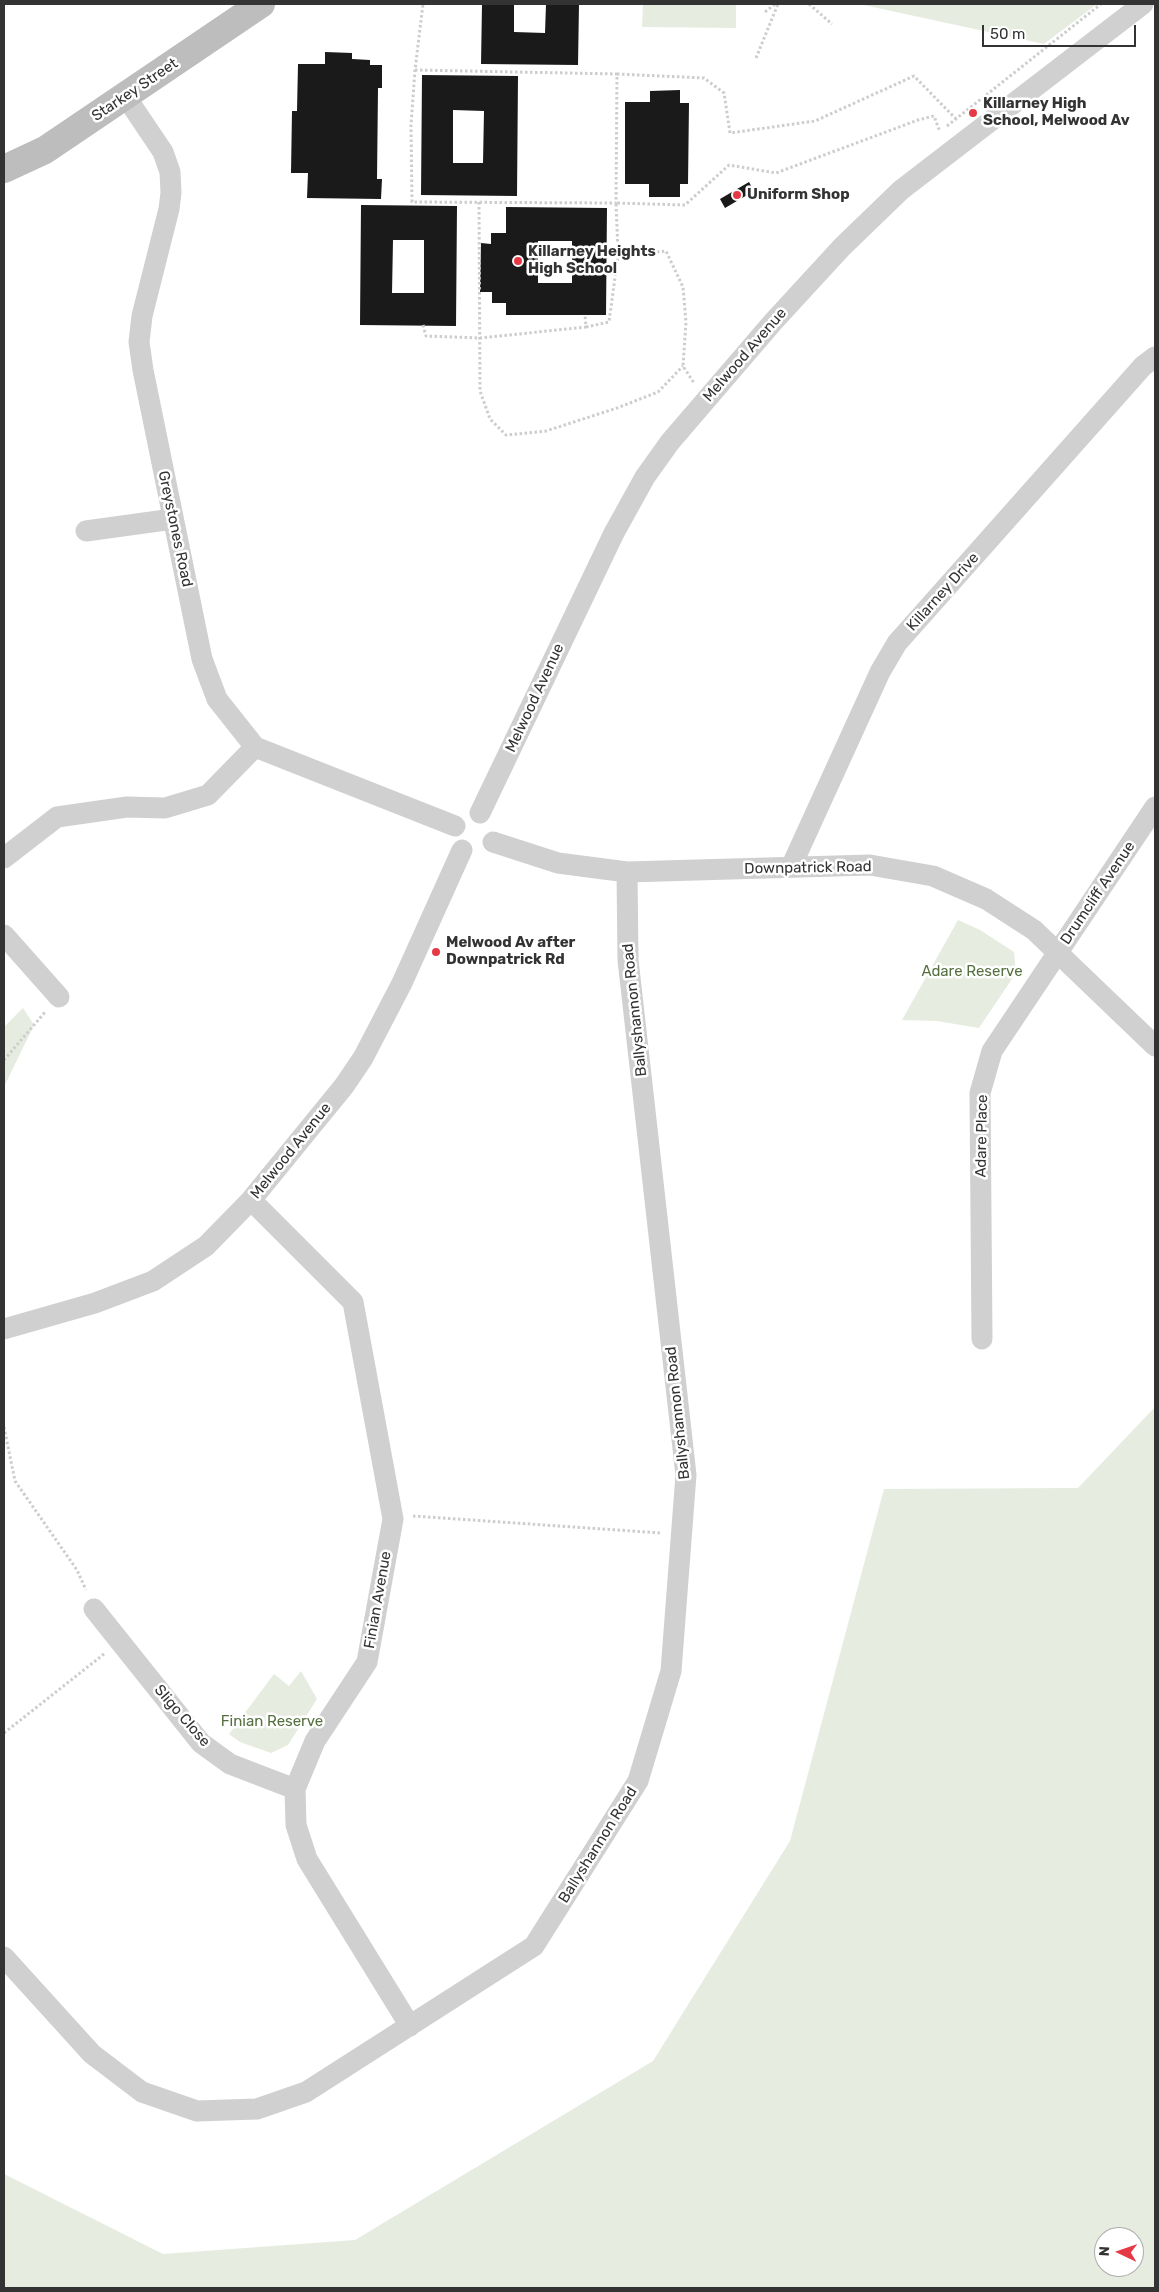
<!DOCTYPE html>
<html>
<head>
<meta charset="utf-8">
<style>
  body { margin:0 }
  #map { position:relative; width:1159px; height:2292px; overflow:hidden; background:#fff; font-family:Rubik,sans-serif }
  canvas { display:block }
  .frame { position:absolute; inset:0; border:5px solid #333; pointer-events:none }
  .north { position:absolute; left:1094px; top:2227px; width:50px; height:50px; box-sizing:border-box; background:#fff; border:1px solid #adadad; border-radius:50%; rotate:273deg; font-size:14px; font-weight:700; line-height:20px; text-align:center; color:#333 }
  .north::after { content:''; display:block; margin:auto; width:18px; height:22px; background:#e63946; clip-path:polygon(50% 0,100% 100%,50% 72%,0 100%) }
  .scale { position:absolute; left:982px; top:25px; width:154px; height:22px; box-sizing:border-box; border:2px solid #333; border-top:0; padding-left:6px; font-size:15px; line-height:18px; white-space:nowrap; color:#333; -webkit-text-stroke:4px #fff; paint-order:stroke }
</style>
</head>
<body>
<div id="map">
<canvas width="1159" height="2292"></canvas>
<div class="frame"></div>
<div class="north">N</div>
<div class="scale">50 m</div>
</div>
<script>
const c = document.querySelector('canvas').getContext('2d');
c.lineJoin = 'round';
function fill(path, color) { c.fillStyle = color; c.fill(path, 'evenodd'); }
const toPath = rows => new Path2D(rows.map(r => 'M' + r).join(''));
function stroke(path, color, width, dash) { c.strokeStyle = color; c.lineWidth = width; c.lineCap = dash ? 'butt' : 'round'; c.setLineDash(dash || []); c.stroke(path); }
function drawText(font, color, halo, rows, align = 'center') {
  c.font = font + ' Rubik,sans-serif'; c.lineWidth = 5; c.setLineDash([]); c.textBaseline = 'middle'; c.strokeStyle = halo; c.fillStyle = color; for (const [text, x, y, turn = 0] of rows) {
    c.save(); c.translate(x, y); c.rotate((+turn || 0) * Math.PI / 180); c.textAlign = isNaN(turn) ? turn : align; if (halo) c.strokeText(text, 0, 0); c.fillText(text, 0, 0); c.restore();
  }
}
fill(toPath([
  [643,4,736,4,736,28,642,27],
  [859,4,1097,4,1044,44],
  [958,920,980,930,1014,952,1016,973,979,1028,937,1021,902,1020],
  [23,1008,34,1025,4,1087,4,1027],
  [1155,1407,1155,2288,4,2288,4,2174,163,2254,355,2240,653,2061,790,1841,884,1489,1078,1488],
  [1104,2237,1134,2237,1134,2267,1104,2267],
  [301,1671,317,1699,288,1745,271,1753,240,1742,229,1734,274,1674,289,1686]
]), '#e6ecdf');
fill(toPath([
  [482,4,514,4,514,32,545,33,546,4,579,4,578,65,481,64],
  [325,52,352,53,352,59,370,60,370,65,382,65,382,88,378,88,377,179,382,179,381,199,307,198,308,173,291,173,292,111,297,111,298,64,325,64],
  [422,75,518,76,517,196,421,195],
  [453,110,484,111,483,163,453,163],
  [680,90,680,103,689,103,688,184,680,184,680,197,649,197,649,184,625,184,625,102,650,102,650,91],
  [749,182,754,191,725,208,720,199],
  [361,205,457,206,456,326,360,325],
  [393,240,424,240,424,293,392,293],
  [506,207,607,208,606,315,506,315,506,303,492,303,492,292,480,292,481,243,491,244,491,233,506,233],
  [538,241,572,241,572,283,538,283]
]), '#1a1a1a');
stroke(toPath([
  [809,4,832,24],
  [765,12,775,4],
  [756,58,778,4],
  [415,70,617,74,616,203,412,202,411,125,415,70,423,4],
  [617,74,704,78,724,93,730,133,815,121,914,76,956,119],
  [947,126,1101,4],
  [479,202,480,391,490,419,506,435,546,431,617,408,658,392,683,366],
  [632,255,666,251,683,287,686,322,683,366,694,383],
  [423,325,426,336,480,338,586,327,585,315],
  [586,327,609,322,618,255,632,255,618,252,616,203,685,205,729,165,776,173,918,120,934,116,940,132],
  [4,1060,46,1011],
  [4,1427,15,1481,77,1570,86,1590],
  [413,1516,661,1533],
  [4,1733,104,1654]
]), '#cdcdcd', 3, [2.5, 2.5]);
stroke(toPath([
  [126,97,163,152,170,172,171,193,169,209,142,316,139,342,143,370,202,659,217,699,255,747,455,826],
  [86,531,173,519],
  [480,813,614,533,645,477,670,442,773,322,842,247,901,190,1143,4],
  [493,842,558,863,627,872,870,865,933,876,986,899,1034,930,1155,1046],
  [4,858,57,817,127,807,165,808,208,795,255,747],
  [791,867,880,672,897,643,1143,366,1155,357],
  [4,935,59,997],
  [251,1200,353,1302,393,1519,367,1662,315,1741,295,1789,296,1825,307,1859,410,2026],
  [4,1329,95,1303,153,1281,206,1246,251,1200,344,1086,363,1058,402,983,462,850],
  [982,1339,980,1093,992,1051,1155,807],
  [94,1609,201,1743,230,1764,295,1789],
  [4,1957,92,2054,142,2092,197,2111,257,2109,306,2092,534,1946,638,1781,671,1671,686,1475,628,960,627,872]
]), '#d0d0d0', 21);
stroke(toPath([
  [4,169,45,150,261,4]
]), '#bdbdbd', 28);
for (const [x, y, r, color] of [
  [973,113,5,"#e63946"],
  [737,195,5,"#e63946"],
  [518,261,5,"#e63946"],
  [436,952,5,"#e63946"]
]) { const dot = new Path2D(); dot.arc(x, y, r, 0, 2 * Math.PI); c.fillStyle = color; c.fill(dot); stroke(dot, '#fff', 2); }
drawText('15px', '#333', '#fff', [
  ["Starkey Street",135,90,-34],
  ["Melwood Avenue",745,355,-49],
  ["Greystones Road",175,529,78],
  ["Killarney Drive",943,592,-48],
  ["Melwood Avenue",535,698,-65],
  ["Downpatrick Road",808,868,-1],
  ["Drumcliff Avenue",1098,893,-56],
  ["Ballyshannon Road",635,1010,-96],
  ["Adare Place",982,1136,-89],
  ["Melwood Avenue",291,1151,-51],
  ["Ballyshannon Road",678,1413,-96],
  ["Finian Avenue",378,1600,-80],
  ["Sligo Close",182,1716,49],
  ["Ballyshannon Road",598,1845,-58]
]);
drawText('bold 15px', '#333', '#fff', [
  ["Killarney High",983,104],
  ["School, Melwood Av",983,121],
  ["Uniform Shop",747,195],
  ["Killarney Heights",528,252],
  ["High School",528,269],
  ["Melwood Av after",446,943],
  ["Downpatrick Rd",446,960]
], 'left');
drawText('15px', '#56703f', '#fff', [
  ["Adare Reserve",972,972],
  ["Finian Reserve",272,1722]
]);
</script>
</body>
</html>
